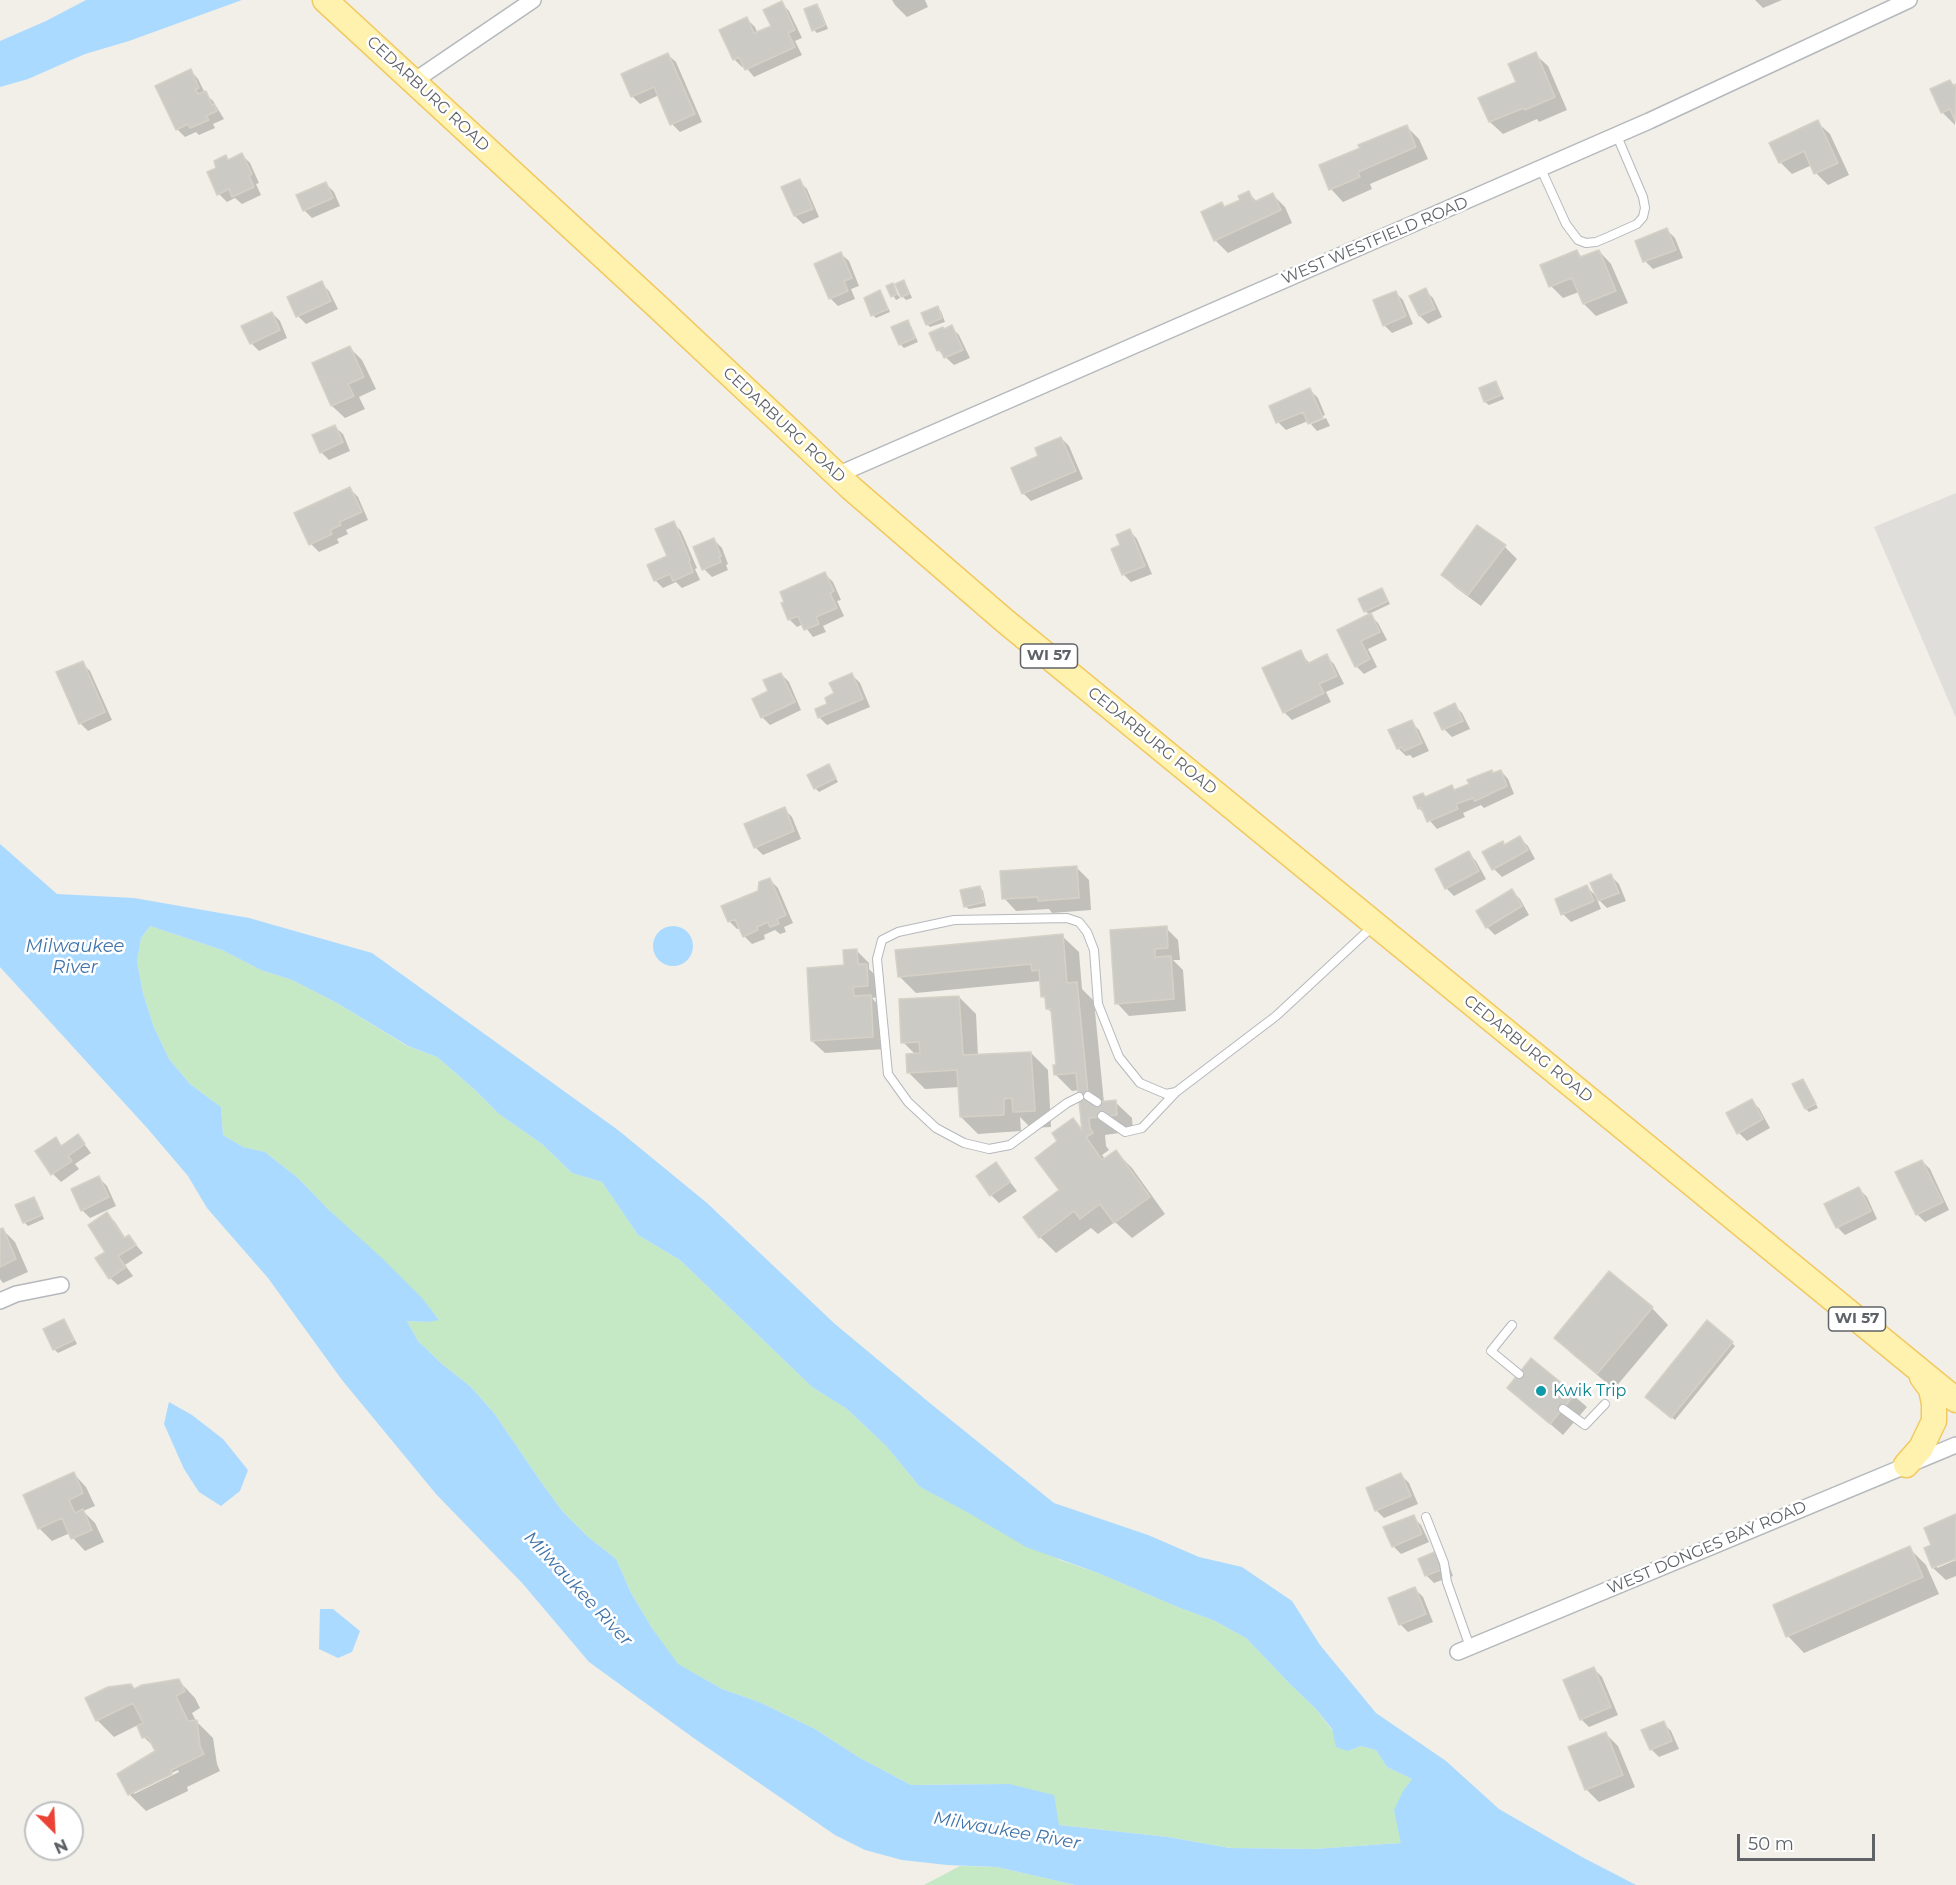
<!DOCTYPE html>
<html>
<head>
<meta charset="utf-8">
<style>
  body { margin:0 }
  #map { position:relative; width:1956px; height:1885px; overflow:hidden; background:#f1efe8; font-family:Montserrat,sans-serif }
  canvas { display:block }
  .north { position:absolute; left:24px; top:1801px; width:60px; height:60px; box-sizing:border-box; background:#fff; border:2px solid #bfc1c3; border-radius:50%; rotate:156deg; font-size:16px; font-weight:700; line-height:24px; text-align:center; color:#5f6368 }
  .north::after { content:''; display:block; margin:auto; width:21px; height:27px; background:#ea4335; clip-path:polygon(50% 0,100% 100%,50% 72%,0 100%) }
  .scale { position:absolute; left:1737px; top:1834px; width:138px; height:27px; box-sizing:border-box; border:3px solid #5f6368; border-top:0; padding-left:8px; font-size:18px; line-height:21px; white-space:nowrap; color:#5f6368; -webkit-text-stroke:4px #fff; paint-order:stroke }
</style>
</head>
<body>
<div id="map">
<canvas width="1956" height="1885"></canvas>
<div class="north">N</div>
<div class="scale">50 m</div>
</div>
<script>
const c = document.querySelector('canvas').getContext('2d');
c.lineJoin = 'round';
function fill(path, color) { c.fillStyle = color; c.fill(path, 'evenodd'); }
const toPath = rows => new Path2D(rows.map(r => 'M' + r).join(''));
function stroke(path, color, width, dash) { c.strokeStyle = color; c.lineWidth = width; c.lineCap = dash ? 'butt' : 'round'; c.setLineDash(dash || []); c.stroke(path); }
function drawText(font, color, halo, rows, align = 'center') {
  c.font = font + ' Montserrat,sans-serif'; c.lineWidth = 5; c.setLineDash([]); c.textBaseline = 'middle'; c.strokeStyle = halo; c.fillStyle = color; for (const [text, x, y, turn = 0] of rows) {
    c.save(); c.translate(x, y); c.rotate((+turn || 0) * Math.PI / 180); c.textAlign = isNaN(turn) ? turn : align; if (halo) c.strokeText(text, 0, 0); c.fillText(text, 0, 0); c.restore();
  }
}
fill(toPath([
  [1956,493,1956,718,1874,527]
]), '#e0deda');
fill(toPath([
  [150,926,222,950,261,970,292,980,337,1003,407,1046,437,1057,474,1089,499,1114,542,1144,572,1173,602,1182,638,1235,680,1260,812,1387,847,1409,886,1446,920,1487,1060,1560,1098,1573,1180,1608,1213,1620,1246,1638,1290,1684,1316,1709,1348,1751,1361,1746,1376,1750,1387,1767,1412,1779,1403,1791,1401,1843,1314,1849,1230,1848,1168,1837,1059,1825,1009,1784,911,1785,860,1758,815,1729,759,1702,722,1689,677,1664,652,1628,631,1593,616,1559,587,1536,563,1512,541,1482,494,1413,471,1387,442,1364,418,1341,407,1321,428,1322,439,1319,329,1210,298,1178,265,1152,243,1147,223,1135,221,1107,190,1084,169,1059,153,1025,143,993,137,962,141,938],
  [960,1866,997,1867,1075,1885,924,1885]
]), '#c5e8c5');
fill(toPath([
  [86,0,242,0,129,41,85,54,28,79,0,87,0,41,46,21],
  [0,844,57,894,134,898,249,918,372,953,618,1130,707,1203,835,1324,931,1404,1054,1503,1148,1535,1199,1557,1242,1567,1292,1601,1320,1645,1376,1713,1446,1761,1499,1809,1582,1857,1636,1885,1075,1885,997,1867,947,1865,902,1860,865,1850,835,1835,695,1739,589,1662,523,1584,436,1494,342,1380,268,1278,207,1208,188,1176,148,1129,0,967],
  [150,926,222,950,261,970,292,980,337,1003,408,1046,437,1057,474,1089,499,1114,542,1144,572,1173,602,1182,638,1235,680,1260,812,1387,847,1409,886,1446,920,1487,967,1512,1026,1547,1098,1573,1180,1608,1213,1620,1246,1638,1290,1684,1316,1709,1332,1729,1336,1747,1348,1751,1361,1746,1376,1750,1387,1767,1412,1779,1403,1791,1394,1810,1401,1843,1314,1849,1230,1848,1168,1837,1059,1825,1054,1795,1009,1784,911,1785,860,1758,815,1729,759,1702,722,1689,678,1664,652,1628,631,1593,616,1559,587,1536,563,1512,541,1482,494,1413,471,1387,442,1364,418,1341,407,1321,428,1322,439,1320,422,1298,384,1260,329,1210,298,1178,265,1152,243,1147,223,1135,221,1107,190,1084,169,1059,153,1025,143,993,137,962,141,938],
  '653 946a20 20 0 1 1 40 0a20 20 0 1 1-40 0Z',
  [169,1402,192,1415,223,1439,248,1470,240,1491,221,1506,199,1492,184,1469,164,1424],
  [320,1609,333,1609,360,1631,352,1652,338,1658,319,1649]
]), '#aadaff');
fill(toPath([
  [892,0,925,0,928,7,907,17,895,5],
  [1755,0,1782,0,1763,8],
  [781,3,789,11,802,38,795,41,802,55,754,77,745,66,742,67,734,59,747,19,755,27,758,34,772,27],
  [816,6,820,9,828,29,817,33,814,30],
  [1535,54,1548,66,1567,110,1539,122,1537,119,1503,134,1490,122,1480,99,1518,83],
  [668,55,676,62,702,122,680,132,672,124,659,95,640,104,632,96],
  [191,71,198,79,205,93,213,101,224,119,213,124,215,128,199,135,196,132,185,137,177,129],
  [1950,82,1956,86,1955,125,1942,112],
  [1817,122,1830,134,1849,175,1828,185,1816,173,1812,165,1792,174,1780,162],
  [1406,126,1419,139,1428,159,1370,184,1372,189,1343,202,1331,189],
  [242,155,250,163,259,183,256,184,261,195,242,204,235,198,227,202,219,194,218,168,226,157,230,161],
  [799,181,807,189,819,217,803,224,795,216,783,188],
  [326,184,334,192,340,206,312,218,304,210],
  [1249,193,1257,202,1273,195,1285,207,1292,223,1228,253,1215,240,1222,204,1226,208,1242,201],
  [1667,230,1675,238,1683,258,1653,269,1645,261,1637,242],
  [1599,251,1611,264,1628,303,1596,316,1584,304,1579,292,1563,298,1551,286,1577,252,1583,258],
  [841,254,849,261,859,286,851,289,855,299,838,306,830,298],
  [903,282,907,286,912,298,906,300,902,296],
  [321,283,329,291,338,309,306,324,298,316],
  [892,285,900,298,896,300,888,287],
  [1425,290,1433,298,1442,317,1428,324,1420,316,1411,297],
  [880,292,883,296,890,312,876,318,873,315],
  [1395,292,1403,300,1413,324,1392,333,1384,325],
  [937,308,941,311,945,322,930,327,927,324],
  [272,313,280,321,287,338,259,351,251,343],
  [907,322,911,326,918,342,904,348,900,344],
  [951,327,959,335,970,358,954,365,938,350],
  [350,348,362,360,376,389,359,397,365,409,345,418,332,406,314,364],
  [1495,383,1499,387,1504,399,1489,405,1485,402,1480,389],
  [1310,390,1318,398,1325,415,1311,421,1311,424,1326,418,1330,426,1317,431,1310,423,1308,421,1286,430,1278,422,1271,406],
  [335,427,343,434,350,451,329,460,321,452],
  [1061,438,1069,446,1083,479,1031,501,1023,493,1040,457],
  [350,489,358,497,368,520,346,530,348,534,337,539,339,543,319,552,311,544],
  [673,523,681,531,697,568,695,569,700,580,682,588,676,582,663,588,655,580,669,557],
  [1130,531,1137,539,1152,574,1131,582,1123,574,1122,546],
  [714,540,722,548,728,564,726,565,728,570,712,577,704,569],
  [1505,547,1517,559,1481,606,1455,587,1443,575],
  [825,574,833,582,841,600,837,601,844,616,823,626,826,632,813,637,803,624,797,627,789,619],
  [1382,590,1390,604,1369,614,1378,623,1387,640,1368,649,1377,667,1364,674,1356,666,1339,630,1370,615,1365,611],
  [1300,652,1310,664,1326,656,1334,664,1344,684,1326,692,1331,702,1292,720,1284,712],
  [82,663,90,671,112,720,88,731,80,723],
  [781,674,789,682,801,710,770,725,762,717,770,692],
  [852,675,860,683,870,707,827,725,819,717],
  [1454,705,1462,713,1470,729,1452,737,1444,729],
  [1411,722,1419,730,1429,751,1413,758,1410,755,1406,756,1398,748],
  [829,766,838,782,819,792,815,788],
  [1492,771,1494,774,1501,771,1508,779,1514,794,1484,808,1481,805,1463,813,1465,817,1437,829,1419,808,1452,787,1456,791,1471,785],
  [784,809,792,817,801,839,763,855,755,847],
  [1520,838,1528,846,1535,859,1502,877,1494,869,1484,853,1502,843,1505,846],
  [1468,853,1476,861,1486,879,1454,896,1446,888],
  [1077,868,1089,880,1091,910,1052,913,1049,909,1016,911,1004,898],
  [1611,876,1619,884,1626,901,1607,908,1596,897,1601,909,1571,922,1563,914,1587,887,1598,898],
  [770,880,778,888,793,923,784,927,786,932,780,934,775,930,764,935,765,939,752,944,744,936,741,928,737,929,729,921],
  [980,888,983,891,986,906,969,909,965,906],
  [1512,891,1520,899,1529,915,1495,935,1487,927],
  [1166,928,1178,940,1180,960,1173,960,1183,970,1186,1011,1129,1016,1117,1003],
  [1062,936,1079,952,1082,989,1094,1001,1104,1103,1115,1102,1132,1118,1133,1131,1105,1135,1106,1146,1109,1150,1102,1155,1105,1159,1116,1152,1132,1168,1165,1214,1132,1238,1115,1222,1098,1234,1091,1228,1056,1253,1040,1237,1061,1190,1060,1141,1073,1120,1084,1131,1080,1090,1072,1091,1055,1074,1058,1066,1053,1014,1048,1009,1047,1001,1042,996,1041,981,916,993,899,976],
  [856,950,869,963,869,969,878,978,879,997,872,998,882,1009,885,1049,825,1053,812,1041,846,967],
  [959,997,976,1014,978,1056,1031,1053,1048,1070,1051,1127,1031,1128,1020,1117,1021,1131,978,1134,961,1117,960,1087,925,1089,909,1073,916,1055,903,1042],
  [1803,1081,1818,1108,1809,1112,1806,1109],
  [1751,1101,1759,1108,1770,1128,1747,1141,1739,1133],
  [78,1136,91,1153,75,1164,79,1169,61,1182,53,1174,55,1139,63,1147],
  [1922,1161,1930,1169,1949,1210,1925,1222,1917,1214],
  [996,1164,1017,1191,999,1203,991,1195],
  [99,1178,107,1186,116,1206,90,1218,82,1210],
  [1859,1189,1867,1197,1877,1219,1845,1235,1837,1227,1826,1205],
  [34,1198,37,1202,44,1219,28,1226,24,1222],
  [107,1214,115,1222,126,1239,129,1237,143,1253,125,1265,133,1276,118,1285,110,1278,107,1252],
  [3,1230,15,1242,28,1272,3,1283,0,1279,0,1231],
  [1652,1308,1668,1325,1614,1389,1572,1354,1556,1338],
  [64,1320,67,1324,77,1344,58,1353,54,1349],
  [1732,1343,1735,1346,1675,1420,1650,1400],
  [1532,1360,1587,1407,1563,1435,1509,1388],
  [74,1474,86,1487,95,1506,83,1511,95,1523,104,1542,85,1551,73,1538,70,1533,52,1541,39,1528],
  [1401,1475,1409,1483,1418,1504,1384,1518,1376,1510],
  [1956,1516,1956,1557,1937,1565,1937,1568,1956,1560,1956,1576,1946,1580,1933,1568,1926,1549,1933,1546],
  [1413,1517,1421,1525,1429,1542,1401,1554,1393,1546],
  [1909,1548,1926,1565,1939,1594,1804,1653,1788,1636],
  [1439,1552,1447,1560,1453,1576,1434,1583,1426,1575],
  [1415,1589,1423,1597,1433,1622,1408,1632,1400,1624],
  [1594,1669,1602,1677,1618,1715,1589,1727,1581,1719],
  [179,1681,195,1698,200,1708,192,1713,196,1721,213,1738,217,1764,220,1771,187,1787,188,1791,146,1811,129,1794,157,1751,156,1749,144,1737,138,1725,114,1737,97,1720,131,1686,136,1690],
  [178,1770,179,1772,134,1794,134,1791],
  [1663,1723,1671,1731,1679,1749,1659,1757,1651,1749],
  [1606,1734,1618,1746,1635,1787,1599,1802,1586,1789]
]), '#0003');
const building = toPath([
  [782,1,795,30,788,33,795,47,745,70,739,57,733,60,719,30,747,17,754,33,771,26,763,10,782,1],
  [817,4,825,25,812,31,804,9,817,4],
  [1536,52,1555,97,1525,110,1524,108,1489,122,1478,98,1516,82,1508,64,1536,52],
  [668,53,695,114,670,125,654,87,631,97,621,74,668,53],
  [191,69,199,88,195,89,198,94,206,91,212,105,214,104,217,111,206,116,209,120,190,128,188,124,176,130,155,86,191,69],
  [1950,80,1953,86,1956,84,1955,121,1950,109,1941,113,1930,89,1950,80],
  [1818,120,1838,163,1814,174,1804,151,1779,163,1769,143,1818,120],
  [1407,125,1416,147,1358,172,1360,177,1329,190,1319,165,1360,148,1358,145,1407,125],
  [242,153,252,174,249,176,254,187,232,197,229,189,217,195,207,172,216,168,214,161,226,155,228,160,242,153],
  [800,179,813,209,794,216,781,187,800,179],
  [326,182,333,198,303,211,296,195,326,182],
  [1249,191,1254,202,1273,193,1281,210,1214,241,1201,212,1222,202,1224,207,1240,200,1238,196,1249,191],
  [1667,228,1676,250,1643,262,1635,241,1667,228],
  [1577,250,1580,257,1599,250,1616,291,1583,304,1572,278,1549,287,1540,265,1577,250],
  [841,252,852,278,844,281,848,291,829,299,814,264,841,252],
  [904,280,909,294,901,297,895,284,904,280],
  [322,281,331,301,296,317,287,297,322,281],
  [893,283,897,294,891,297,886,286,893,283],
  [1426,288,1435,309,1419,316,1409,296,1426,288],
  [880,290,888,309,871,316,864,298,880,290],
  [1396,291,1406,316,1383,326,1373,300,1396,291],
  [938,306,942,318,926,325,921,313,938,306],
  [272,312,280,330,250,344,241,326,272,312],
  [908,320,915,338,899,345,891,327,908,320],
  [952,325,963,350,944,358,940,349,937,351,929,333,943,327,944,329,952,325],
  [350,346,364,377,348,384,354,396,331,406,312,363,350,346],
  [1496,381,1501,395,1484,402,1479,388,1496,381],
  [1310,388,1323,418,1308,424,1303,412,1276,423,1269,406,1310,388],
  [335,425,343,442,320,453,312,435,335,425],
  [1061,437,1076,471,1022,494,1011,468,1038,456,1035,448,1061,437],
  [350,487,362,512,339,522,341,525,330,530,332,534,309,545,294,513,350,487],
  [674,521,690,560,689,561,693,572,673,581,670,574,654,581,647,565,667,556,655,529,674,521],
  [1477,525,1506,545,1468,595,1441,575,1477,525],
  [1130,529,1145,566,1122,575,1111,549,1120,545,1116,535,1130,529],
  [714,538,721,556,719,557,721,562,702,570,693,547,714,538],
  [825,572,834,591,830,593,837,608,816,617,819,624,804,630,798,616,788,620,781,603,784,602,780,592,825,572],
  [1382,588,1388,601,1364,612,1358,599,1382,588],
  [1371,613,1380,632,1361,641,1370,659,1355,667,1337,630,1371,613],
  [1301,650,1307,664,1327,654,1337,676,1319,684,1324,693,1283,713,1262,668,1301,650],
  [83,661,105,712,79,724,56,672,83,661],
  [781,673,795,702,761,718,752,699,768,691,763,680,781,673],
  [852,673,863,699,818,718,815,709,827,704,825,698,834,693,829,683,852,673],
  [1455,703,1463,721,1442,730,1434,713,1455,703],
  [1412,720,1422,743,1404,751,1402,747,1397,749,1388,730,1412,720],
  [829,764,836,778,814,789,807,775,829,764],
  [1492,770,1493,773,1501,770,1507,786,1475,801,1473,798,1456,804,1458,809,1427,822,1421,807,1418,809,1413,797,1423,793,1425,797,1452,785,1454,790,1469,784,1467,780,1492,770],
  [785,807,794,831,754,848,744,824,785,807],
  [1520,836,1528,850,1492,870,1482,852,1503,841,1504,845,1520,836],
  [1469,851,1479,871,1445,889,1435,869,1469,851],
  [1077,866,1079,898,1038,901,1038,897,1002,899,1000,871,1077,866],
  [1611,874,1619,893,1598,901,1590,883,1611,874],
  [770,878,786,915,777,919,779,924,770,927,768,922,757,927,758,930,743,937,735,919,728,922,721,906,758,891,759,882,770,878],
  [1587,885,1594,901,1561,915,1555,899,1587,885],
  [980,886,984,902,964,907,960,890,980,886],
  [1512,889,1522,906,1486,928,1476,911,1512,889],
  [1167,926,1168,948,1155,949,1155,957,1171,956,1174,999,1115,1004,1110,930,1167,926],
  [1063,934,1067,983,1077,982,1089,1103,1116,1100,1117,1115,1089,1118,1090,1128,1093,1133,1086,1137,1102,1160,1116,1150,1150,1197,1114,1223,1100,1204,1080,1219,1074,1211,1039,1238,1023,1217,1059,1190,1035,1158,1057,1141,1052,1133,1073,1118,1082,1130,1076,1073,1054,1075,1053,1065,1056,1065,1051,1009,1046,1009,1045,996,1041,997,1039,970,1032,971,1031,964,898,977,895,950,1063,934],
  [857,949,858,964,867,964,868,986,853,987,854,996,871,995,873,1037,811,1041,807,968,844,965,843,950,857,949],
  [959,996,963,1055,1031,1052,1035,1111,1013,1112,1012,1098,1004,1099,1004,1115,960,1117,957,1070,907,1073,906,1054,920,1053,919,1042,901,1043,899,999,959,996],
  [1803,1079,1816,1104,1805,1109,1792,1084,1803,1079],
  [1752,1099,1763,1119,1737,1134,1726,1113,1752,1099],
  [78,1134,85,1144,68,1156,72,1161,51,1175,35,1151,56,1137,61,1146,78,1134],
  [1922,1160,1943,1202,1916,1215,1895,1172,1922,1160],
  [996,1162,1010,1182,990,1196,976,1176,996,1162],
  [99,1176,109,1197,81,1211,71,1189,99,1176],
  [1859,1187,1871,1211,1836,1228,1824,1204,1859,1187],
  [34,1197,42,1215,23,1223,15,1205,34,1197],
  [107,1212,124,1238,129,1235,136,1245,118,1256,126,1267,109,1279,95,1258,105,1252,88,1225,107,1212],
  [3,1228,16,1259,0,1267,0,1229,3,1228],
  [1609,1271,1653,1307,1597,1374,1554,1338,1609,1271],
  [64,1319,74,1340,53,1350,43,1329,64,1319],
  [1707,1320,1733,1342,1671,1418,1645,1397,1707,1320],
  [1531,1358,1575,1394,1550,1424,1507,1388,1531,1358],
  [74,1472,83,1493,69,1500,75,1513,83,1509,92,1530,71,1539,62,1518,38,1529,23,1495,74,1472],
  [1401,1473,1411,1496,1375,1511,1366,1488,1401,1473],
  [1956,1514,1956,1561,1955,1559,1932,1568,1924,1548,1931,1545,1924,1528,1956,1514],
  [1414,1515,1422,1534,1392,1547,1383,1527,1414,1515],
  [1910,1546,1923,1577,1786,1637,1773,1605,1910,1546],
  [1439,1550,1446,1568,1425,1576,1418,1559,1439,1550],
  [1415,1587,1426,1614,1399,1625,1388,1598,1415,1587],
  [1594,1667,1611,1707,1580,1720,1563,1680,1594,1667],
  [179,1679,185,1691,176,1696,188,1721,197,1720,200,1746,204,1754,171,1770,172,1774,128,1795,117,1774,155,1751,148,1737,142,1738,137,1726,143,1723,133,1703,96,1721,85,1698,108,1687,131,1684,134,1689,142,1685,179,1679],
  [1664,1721,1672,1741,1650,1750,1641,1730,1664,1721],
  [1606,1732,1623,1775,1585,1790,1568,1747,1606,1732]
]);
fill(building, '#cccac5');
stroke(building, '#d6d1c6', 1.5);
const lane = toPath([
  [1541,169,1566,224,1578,240,1586,243,1596,242,1608,237,1637,224,1643,217,1645,208,1643,197,1617,136],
  [1176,1092,1276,1016,1372,927],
  [1088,1096,1097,1102],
  [1079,1097,1067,1103,1010,1145,989,1149,964,1143,936,1128,908,1102,888,1074,877,959,882,940,898,932,954,920,1067,918,1079,922,1087,932,1094,950,1098,1004,1119,1057,1140,1083,1166,1094,1176,1092,1142,1128,1125,1132,1102,1116],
  [1512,1325,1491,1351,1519,1374],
  [1563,1409,1585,1425,1605,1404],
  [1426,1517,1444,1563,1447,1582,1470,1647]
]);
const street = toPath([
  [414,81,533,0],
  [837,475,1649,121,1909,0],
  [0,1301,16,1294,61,1285],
  [1458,1652,1956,1445]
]);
const primary = toPath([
  [325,0,658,307,851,488,1005,621,1956,1400],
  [1906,1465,1921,1448,1934,1421,1934,1403,1931,1389,1922,1377]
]);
stroke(lane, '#b5b8bc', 10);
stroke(street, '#b5b8bc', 18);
stroke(primary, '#f2c960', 27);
stroke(lane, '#fff', 8);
stroke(street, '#fff', 15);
stroke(primary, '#fff2af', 24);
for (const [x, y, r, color] of [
  [1541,1391,6,"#0f9aa8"]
]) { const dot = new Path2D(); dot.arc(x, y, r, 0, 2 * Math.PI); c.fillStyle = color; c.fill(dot); stroke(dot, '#fff', 2); }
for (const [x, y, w] of [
  [1049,656,57],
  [1857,1319,57]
]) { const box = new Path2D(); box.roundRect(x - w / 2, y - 12, w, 24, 4.5); c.fillStyle = '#fff'; c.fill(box); stroke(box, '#5f6368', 1.5); }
drawText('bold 15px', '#5f6368', null, [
  ["WI 57",1049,656],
  ["WI 57",1857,1319]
]);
drawText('16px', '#5f6368', '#fff', [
  ["CEDARBURG ROAD",428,94,43],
  ["WEST WESTFIELD ROAD",1375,241,-23],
  ["CEDARBURG ROAD",784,425,43],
  ["CEDARBURG ROAD",1152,741,39],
  ["CEDARBURG ROAD",1528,1049,39],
  ["WEST DONGES BAY ROAD",1707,1548,-23]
]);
drawText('16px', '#0d838f', '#fff', [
  ["Kwik Trip",1553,1391]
], 'left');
drawText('italic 18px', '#4174aa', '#fff', [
  ["Milwaukee",75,947],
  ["River",75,968],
  ["Milwaukee River",578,1589,47],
  ["Milwaukee River",1007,1831,10]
]);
</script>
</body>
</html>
